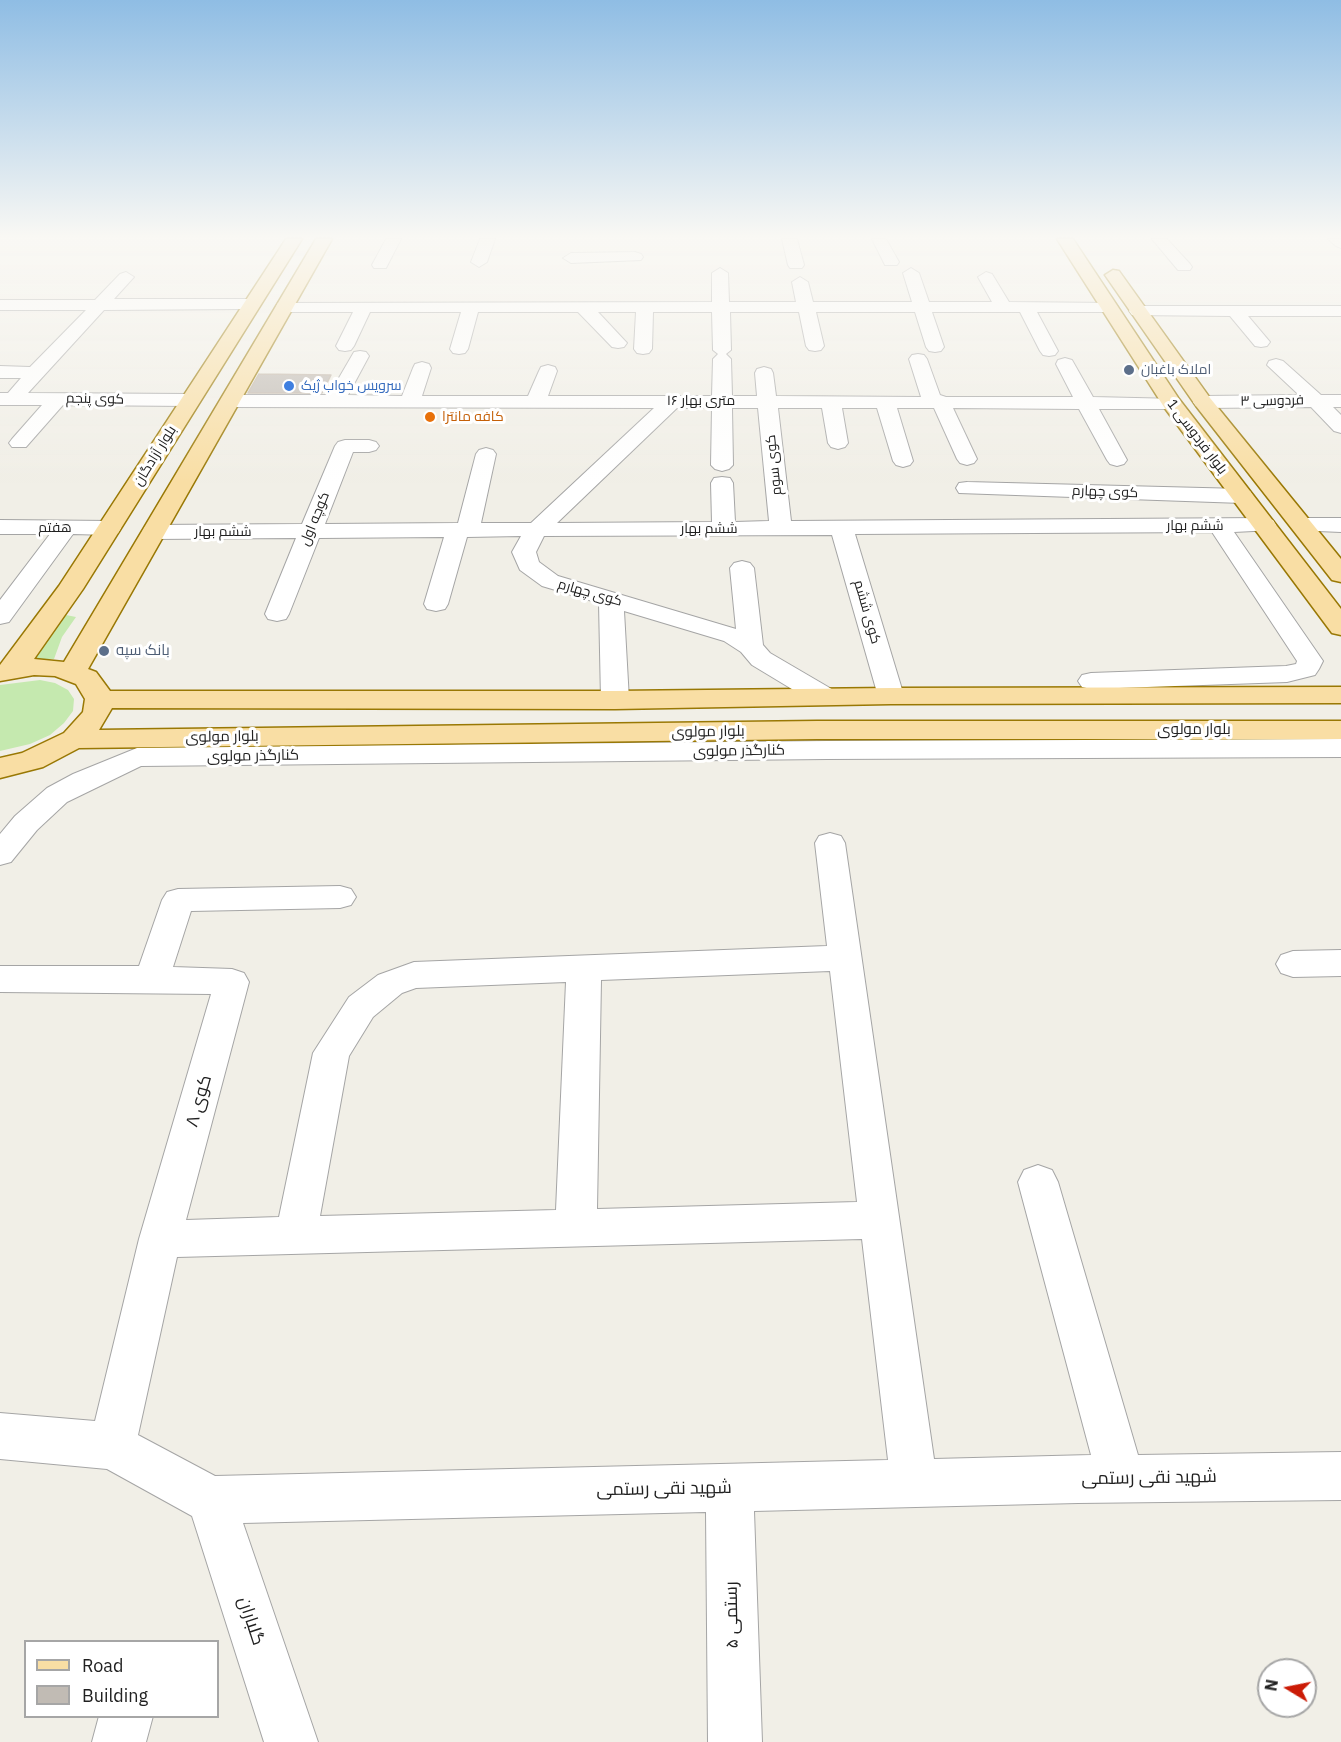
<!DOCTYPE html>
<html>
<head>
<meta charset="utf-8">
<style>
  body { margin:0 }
  #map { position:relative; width:1341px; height:1742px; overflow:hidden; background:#f1efe7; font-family:"IBM Plex Sans",sans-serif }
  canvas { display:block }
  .legend { position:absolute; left:24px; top:1640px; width:195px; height:78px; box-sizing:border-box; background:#fff; border:2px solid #a6a6a6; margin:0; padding:8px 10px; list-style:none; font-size:18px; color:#212121 }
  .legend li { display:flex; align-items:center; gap:12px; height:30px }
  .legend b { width:30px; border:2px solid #a6a6a6 }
  .north { position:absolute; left:1257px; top:1658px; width:60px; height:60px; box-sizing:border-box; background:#fff; border:2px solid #a6a6a6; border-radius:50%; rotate:280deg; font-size:16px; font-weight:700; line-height:24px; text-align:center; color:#212121 }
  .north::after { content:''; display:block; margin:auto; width:21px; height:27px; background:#cb1b06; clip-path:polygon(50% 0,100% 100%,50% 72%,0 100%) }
</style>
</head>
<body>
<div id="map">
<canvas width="1341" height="1742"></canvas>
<ul class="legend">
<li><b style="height:8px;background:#f9dea4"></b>Road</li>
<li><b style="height:16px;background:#c1bbb4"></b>Building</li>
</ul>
<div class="north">N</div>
</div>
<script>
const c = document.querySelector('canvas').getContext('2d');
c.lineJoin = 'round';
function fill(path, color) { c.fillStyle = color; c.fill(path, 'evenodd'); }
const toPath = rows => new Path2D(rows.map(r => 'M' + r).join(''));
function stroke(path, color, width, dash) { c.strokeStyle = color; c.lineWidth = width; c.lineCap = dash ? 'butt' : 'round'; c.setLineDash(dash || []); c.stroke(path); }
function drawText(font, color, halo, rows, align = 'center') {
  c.font = font + ' "IBM Plex Sans",Cairo,sans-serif'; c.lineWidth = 6; c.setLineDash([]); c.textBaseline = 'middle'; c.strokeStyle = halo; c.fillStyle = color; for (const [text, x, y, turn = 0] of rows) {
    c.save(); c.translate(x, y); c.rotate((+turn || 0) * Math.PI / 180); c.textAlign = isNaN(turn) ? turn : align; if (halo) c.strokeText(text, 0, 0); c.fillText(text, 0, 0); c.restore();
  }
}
fill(toPath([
  [66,615,76,617,62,637,54,659,31,660],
  [40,680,55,683,68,690,74,699,73,711,64,723,50,735,30,744,0,751,0,685]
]), '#c5e9af');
const building = toPath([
  [259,374,331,375,322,393,248,393,259,374]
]);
fill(building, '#c1bbb4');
stroke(building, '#c2b7aa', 1.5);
const minor = toPath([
  [386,239,401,239,386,268,374,268,372,265,386,239],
  [480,239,495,239,487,262,479,267,471,262,480,239],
  [782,239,797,239,804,265,802,268,790,268,788,265,782,239],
  [872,239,886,239,899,262,897,265,885,265,872,239],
  [1152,239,1167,239,1190,264,1192,267,1190,270,1178,270,1152,239],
  [1328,239,1341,239,1341,248,1336,246,1328,239],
  [635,252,641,254,643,257,641,260,571,263,563,258,571,253,635,252],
  [720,268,728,273,729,302,796,302,792,282,800,277,808,282,813,302,912,302,903,273,911,268,919,273,929,302,992,302,978,277,986,272,992,274,1009,302,1113,303,1115,307,1113,311,1107,312,1037,312,1058,351,1055,355,1049,356,1043,355,1040,351,1020,312,932,312,944,347,941,351,935,352,929,351,926,347,915,312,816,312,824,346,821,350,815,351,809,350,806,346,799,312,730,312,731,350,726,354,731,359,732,396,757,396,755,373,757,369,764,367,771,369,773,373,776,396,921,397,909,359,912,355,918,354,924,355,927,359,940,395,946,397,1073,397,1056,364,1058,360,1065,358,1072,360,1093,397,1178,399,1181,403,1178,407,1171,409,1099,409,1127,460,1124,464,1117,466,1110,464,1107,460,1079,409,953,408,977,459,974,463,967,465,960,463,957,459,934,408,897,408,913,461,910,465,903,467,896,465,893,461,877,408,842,408,848,443,845,447,838,449,831,447,828,443,822,408,778,408,791,521,1265,518,1273,520,1276,525,1273,530,1234,532,1323,661,1319,669,1315,675,1287,682,1091,689,1082,687,1078,681,1082,675,1091,673,1286,666,1296,664,1297,661,1212,532,855,534,904,696,901,702,891,704,881,702,878,696,832,535,544,536,536,552,539,562,558,576,736,629,730,568,734,563,742,561,750,563,754,568,763,645,770,653,835,691,839,697,835,703,825,705,815,703,752,665,741,652,724,641,624,611,629,700,625,706,615,708,605,706,601,700,599,603,542,586,520,570,512,552,521,536,467,537,448,604,445,609,436,611,427,609,424,604,444,537,319,538,289,614,286,619,277,621,268,619,265,614,296,538,153,539,145,537,142,532,145,527,153,525,302,524,335,446,338,442,345,440,369,440,376,442,379,446,376,450,369,452,353,452,325,524,458,523,476,454,479,450,486,448,493,450,496,454,481,523,531,523,654,408,230,407,223,405,220,401,223,397,230,395,329,395,354,352,360,351,366,352,369,356,348,395,402,396,413,368,415,364,422,362,429,364,431,368,422,396,528,396,539,371,541,367,548,365,555,367,557,371,548,396,712,396,713,359,718,354,713,350,712,312,653,312,652,349,649,353,643,354,637,353,634,349,636,312,598,312,627,343,624,347,618,348,612,347,578,312,478,312,468,349,465,353,459,354,453,353,450,349,461,312,370,312,354,346,351,350,345,351,339,350,336,346,353,312,284,312,278,311,276,307,278,303,712,302,712,273,720,268],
  [677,408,712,408,711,465,715,469,722,471,729,469,733,465,732,408,758,408,769,521,735,522,733,483,730,478,722,477,714,478,711,483,712,522,557,523,677,408],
  [126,272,134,277,114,299,251,299,259,304,251,309,104,310,28,393,190,394,197,396,200,400,197,404,190,406,63,405,26,447,12,447,9,443,12,439,42,405,0,405,0,393,8,393,21,378,0,378,0,366,30,367,86,310,0,310,0,300,95,300,120,274,126,272],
  [1138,306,1341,306,1341,316,1248,316,1270,342,1267,346,1261,347,1255,346,1230,316,1132,315,1129,311,1132,307,1138,306],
  [1276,359,1283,361,1321,395,1341,395,1341,407,1333,407,1341,415,1341,433,1334,431,1311,407,1203,408,1196,406,1193,402,1196,398,1203,396,1299,395,1267,365,1269,361,1276,359],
  [967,482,1242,489,1250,491,1253,496,1250,501,1242,503,959,493,956,488,959,483,967,482],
  [1303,518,1341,518,1341,532,1295,530,1292,525,1295,520,1303,518],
  [0,520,110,521,118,523,121,528,118,533,110,535,73,534,9,622,0,624,0,600,50,534,0,534,0,520],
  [1341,739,1341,757,827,759,141,766,67,802,37,830,11,862,0,865,0,834,15,816,47,788,73,774,137,748,827,741,1341,739],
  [830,833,841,836,845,843,934,1459,1091,1455,1018,1182,1024,1170,1038,1165,1052,1170,1058,1182,1138,1455,1341,1452,1341,1500,1078,1503,754,1511,762,1742,708,1742,706,1512,243,1523,318,1742,264,1742,192,1516,107,1469,0,1459,0,1413,95,1421,139,1239,211,994,0,992,0,966,139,966,162,900,167,892,178,889,340,886,351,889,356,897,351,905,340,908,191,911,173,967,232,969,244,973,249,982,186,1220,279,1217,313,1053,349,997,378,975,414,962,827,946,815,843,819,836,830,833],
  [830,971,857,1202,597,1209,601,980,830,971],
  [566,982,556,1210,320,1216,349,1056,373,1017,402,993,416,988,566,982],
  [862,1239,888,1460,215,1476,138,1435,177,1257,862,1239],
  [1341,950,1341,976,1293,977,1281,973,1276,964,1281,955,1293,951,1341,950],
  [99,1716,153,1716,146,1742,92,1742,99,1716]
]);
const major = toPath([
  [286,239,302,239,83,589,34,659,64,662,316,239,332,239,88,669,96,672,110,691,615,691,891,688,1341,687,1341,703,891,704,615,709,112,708,99,730,817,721,1341,721,1341,739,817,739,79,748,43,767,0,778,0,758,22,753,64,733,83,712,85,699,76,684,55,676,34,675,0,681,0,665,59,586,286,239],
  [1057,239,1073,239,1179,399,1341,609,1341,635,1332,633,1164,407,1057,239],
  [1113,270,1119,271,1210,398,1341,559,1341,582,1332,580,1196,406,1105,275,1113,270]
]);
stroke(minor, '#a5a5a5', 2);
stroke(major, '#997804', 3);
fill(minor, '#fff');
fill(major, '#f9dea4');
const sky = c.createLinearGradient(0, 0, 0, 483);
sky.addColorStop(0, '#8fbde4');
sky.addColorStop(0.49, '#f9f8f4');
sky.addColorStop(1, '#f9f8f400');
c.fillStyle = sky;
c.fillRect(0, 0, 1341, 483);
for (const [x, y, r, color] of [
  [1129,370,6,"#5c6f8a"],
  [289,386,6,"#3f7fe0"],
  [430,417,6,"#e8710a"],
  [104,651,6,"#5c6f8a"]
]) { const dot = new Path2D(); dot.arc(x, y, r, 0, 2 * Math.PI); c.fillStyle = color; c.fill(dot); stroke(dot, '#fff', 2); }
drawText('14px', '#4e5e75', '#fff', [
  ["املاک باغبان",1141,370]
], 'left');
drawText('14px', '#366cbe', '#fff', [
  ["سرویس خواب ژیک",301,386]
], 'left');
drawText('14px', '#212121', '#fff', [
  ["کوی پنجم",95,399,1],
  ["۱۶ متری بهار",701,401],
  ["فردوسی ۳",1272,401,-1],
  ["بلوار فردوسی 1",1197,437,53],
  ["بلوار آزادگان",155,456,-58],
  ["کوی سوم",774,465,-96],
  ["کوی چهارم",1105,492,2],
  ["کوچه اول",315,519,-68],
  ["ششم بهار",1195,526],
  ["هفتم",55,528],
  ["ششم بهار",709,529],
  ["ششم بهار",223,532],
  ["کوی چهارم",590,593,16],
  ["کوی ششم",867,612,74]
]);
drawText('14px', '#c56008', '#fff', [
  ["کافه مانترا",442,417]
], 'left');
drawText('15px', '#4e5e75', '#fff', [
  ["بانک سپه",116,651]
], 'left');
drawText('15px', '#212121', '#fff', [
  ["بلوار مولوی",1194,730],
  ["بلوار مولوی",708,732,-1],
  ["بلوار مولوی",222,737,-1],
  ["کنارگذر مولوی",739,751,-1],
  ["کنارگذر مولوی",253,756,-1]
]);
drawText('18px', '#212121', '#fff', [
  ["کوی ۸",199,1101,-74],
  ["شهید نقی رستمی",1149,1478,-1],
  ["شهید نقی رستمی",664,1489,-1],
  ["رستمی ۵",732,1615,-91],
  ["گلباران",251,1621,72]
]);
</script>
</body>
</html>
